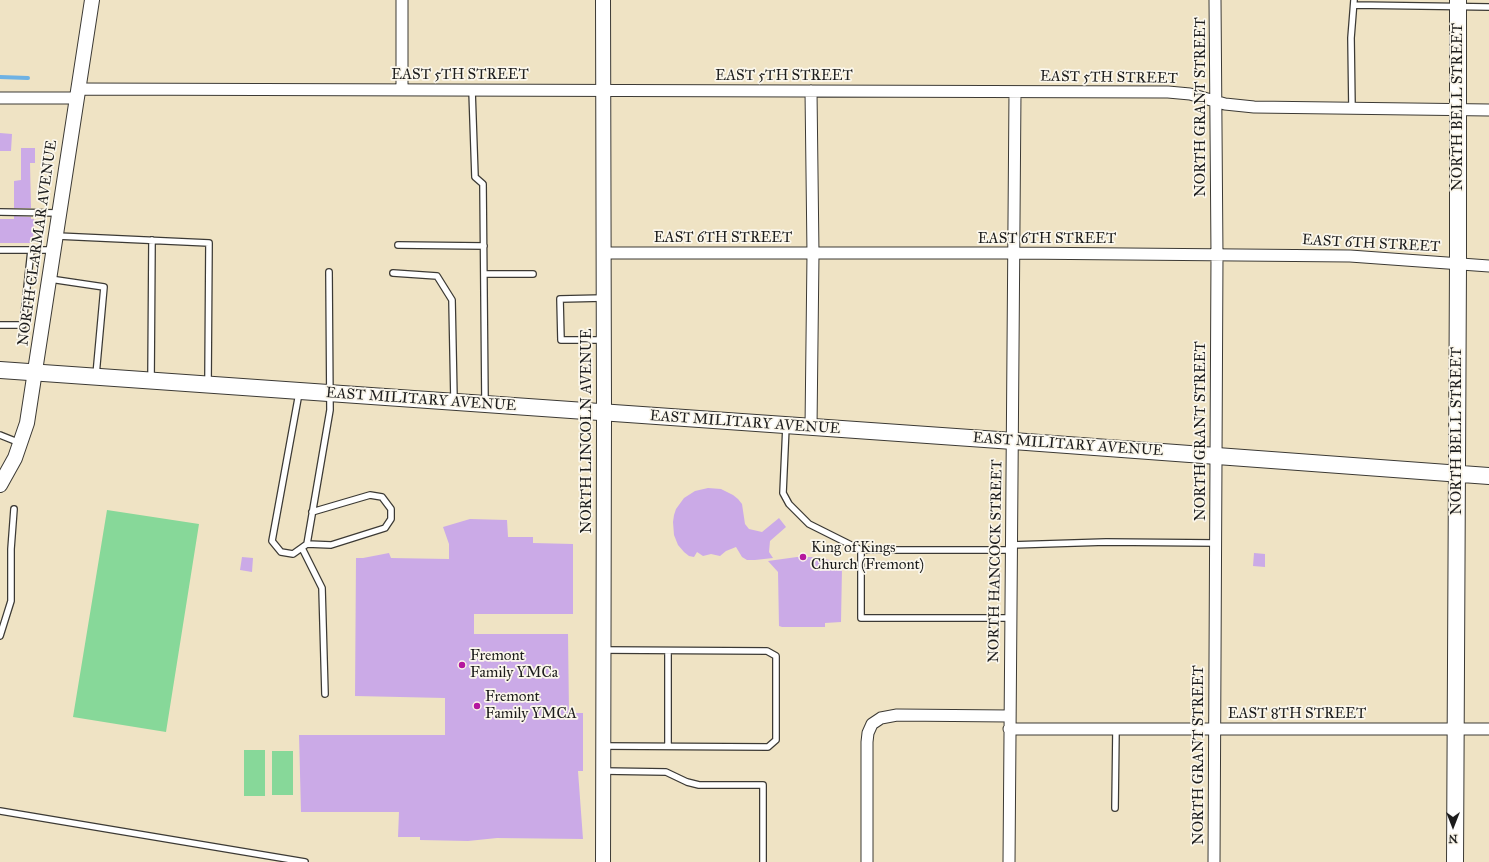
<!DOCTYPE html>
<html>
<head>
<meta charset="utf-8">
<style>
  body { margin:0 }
  #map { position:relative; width:1489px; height:862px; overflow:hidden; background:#efe3c4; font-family:"IM FELL Great Primer",serif }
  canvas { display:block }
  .north { position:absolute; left:1433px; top:806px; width:40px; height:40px; -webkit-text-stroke:3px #fbf7ec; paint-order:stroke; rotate:180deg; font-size:11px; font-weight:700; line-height:16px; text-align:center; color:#1c1c1c }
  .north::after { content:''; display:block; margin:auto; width:14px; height:18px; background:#1c1c1c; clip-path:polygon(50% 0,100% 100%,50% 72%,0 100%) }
</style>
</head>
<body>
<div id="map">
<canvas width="1489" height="862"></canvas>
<div class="north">N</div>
</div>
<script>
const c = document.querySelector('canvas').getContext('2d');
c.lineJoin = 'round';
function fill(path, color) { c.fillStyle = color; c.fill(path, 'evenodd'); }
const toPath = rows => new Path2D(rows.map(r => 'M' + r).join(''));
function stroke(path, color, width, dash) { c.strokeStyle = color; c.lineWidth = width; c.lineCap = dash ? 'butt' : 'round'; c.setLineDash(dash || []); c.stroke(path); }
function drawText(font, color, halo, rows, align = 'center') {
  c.font = font + ' "IM FELL Great Primer",serif'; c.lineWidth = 3.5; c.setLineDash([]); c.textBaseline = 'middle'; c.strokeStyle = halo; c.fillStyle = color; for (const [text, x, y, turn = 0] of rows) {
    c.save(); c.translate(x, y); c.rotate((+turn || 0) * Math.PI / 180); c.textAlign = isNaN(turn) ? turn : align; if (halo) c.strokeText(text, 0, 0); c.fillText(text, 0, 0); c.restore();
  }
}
fill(toPath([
  [107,510,199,524,166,732,73,717],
  [244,750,265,750,265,796,244,796],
  [272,751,293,751,293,795,272,795]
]), '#87d899');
stroke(toPath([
  [0,77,28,78]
]), '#6eb2e4', 4);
fill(toPath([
  [0,133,12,134,11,151,0,151],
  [21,148,35,148,35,163,30,163,31,208,14,208,14,181,21,180],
  [14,216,31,217,31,219,34,219,33,243,0,243,0,219,14,219],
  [708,488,721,489,733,495,738,499,742,504,745,524,749,529,762,532,779,518,786,527,770,541,769,552,773,558,755,560,747,560,742,557,736,547,726,551,720,556,711,554,703,556,697,552,694,557,689,556,684,552,678,545,674,535,673,522,674,515,676,509,684,498,695,491],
  [470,519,507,520,508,537,533,537,533,543,573,544,573,614,474,614,474,634,568,634,569,713,583,713,583,771,578,771,583,839,497,838,468,841,420,840,420,837,398,837,399,812,301,812,299,735,445,735,445,698,355,696,356,558,363,558,389,553,391,558,449,559,449,544,443,527],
  [1254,553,1265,554,1265,567,1253,566],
  [242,557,253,558,252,572,240,570],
  [797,557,812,557,830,560,828,568,842,568,841,622,825,623,825,627,782,627,779,626,778,572,768,561]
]), '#cbaae7');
const service = toPath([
  [1354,5,1489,7],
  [472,90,475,177,483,184,485,402],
  [1352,109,1351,38,1354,0],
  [0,212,59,213],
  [57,236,209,243,208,382],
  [398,245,484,246],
  [0,250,54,250],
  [393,273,437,276,452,300,454,400],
  [484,274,533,274],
  [50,279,104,287,96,375],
  [0,325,23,325,31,250],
  [604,340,561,340,560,299,604,298],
  [151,380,152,240],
  [299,393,272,541,281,552,293,554,307,544,330,410,329,272],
  [786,426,783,493,789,504,809,524,861,550,1011,550],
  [0,435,20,443],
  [307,544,331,545,385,528,391,519,391,509,382,497,370,495,312,512],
  [1011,545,1106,542,1215,543],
  [302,548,322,588,325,694],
  [861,550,861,618,1010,618],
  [0,636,11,601,11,549,14,509],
  [668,651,668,746],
  [603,746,768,747,776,740,776,656,767,651,604,650],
  [603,771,666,772,687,782,699,785,763,785,763,862],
  [1115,808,1116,729],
  [0,811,305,862]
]);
const minor = toPath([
  [78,89,1168,92,1190,94,1225,104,1254,107,1489,110],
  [402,90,402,0],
  [0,98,77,98],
  [604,253,1015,253,1350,256,1489,266],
  [811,427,813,254,811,91],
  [1009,729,1489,729],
  [867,862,867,742,868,733,872,724,881,718,897,715,1009,716],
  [1009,862,1015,92],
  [1214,862,1217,255,1215,0]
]);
const tertiary = toPath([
  [0,485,15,458,27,423,92,0],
  [603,862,604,413,603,0]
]);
const secondary = toPath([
  [0,370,1013,441,1489,476],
  [1455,862,1458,264,1458,0]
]);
stroke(service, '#3c3a35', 8);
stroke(minor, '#3c3a35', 13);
stroke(tertiary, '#3c3a35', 16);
stroke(secondary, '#3c3a35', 18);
stroke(service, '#fff', 5.5);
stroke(minor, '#fff', 11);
stroke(tertiary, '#fff', 14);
stroke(secondary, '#fff', 16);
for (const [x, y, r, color] of [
  [803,557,4,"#b5179e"],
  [462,665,4,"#b5179e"],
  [477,706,4,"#b5179e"]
]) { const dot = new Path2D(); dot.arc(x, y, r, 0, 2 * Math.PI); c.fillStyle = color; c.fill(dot); stroke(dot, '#fbf7ec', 1.5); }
drawText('15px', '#1c1c1c', '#fbf7ec', [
  ["EAST 5TH STREET",460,75],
  ["EAST 5TH STREET",784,76],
  ["EAST 5TH STREET",1109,78,1],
  ["NORTH GRANT STREET",1201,107,-90],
  ["NORTH BELL STREET",1458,107,-90],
  ["EAST 6TH STREET",723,238],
  ["EAST 6TH STREET",1047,239],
  ["NORTH CLARMAR AVENUE",38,243,-82],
  ["EAST 6TH STREET",1371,244,3],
  ["EAST MILITARY AVENUE",421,400,4],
  ["EAST MILITARY AVENUE",745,423,4],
  ["NORTH LINCOLN AVENUE",587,431,-90],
  ["NORTH GRANT STREET",1201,431,-90],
  ["NORTH BELL STREET",1457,431,-90],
  ["EAST MILITARY AVENUE",1068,445,4],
  ["NORTH HANCOCK STREET",996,561,-89],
  ["EAST 8TH STREET",1297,714],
  ["NORTH GRANT STREET",1199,755,-90]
]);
drawText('15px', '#1c1c1c', '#fbf7ec', [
  ["King of Kings",811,548],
  ["Church (Fremont)",811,565],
  ["Fremont",470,656],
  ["Family YMCa",470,673],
  ["Fremont",485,697],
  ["Family YMCA",485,714]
], 'left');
</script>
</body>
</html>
